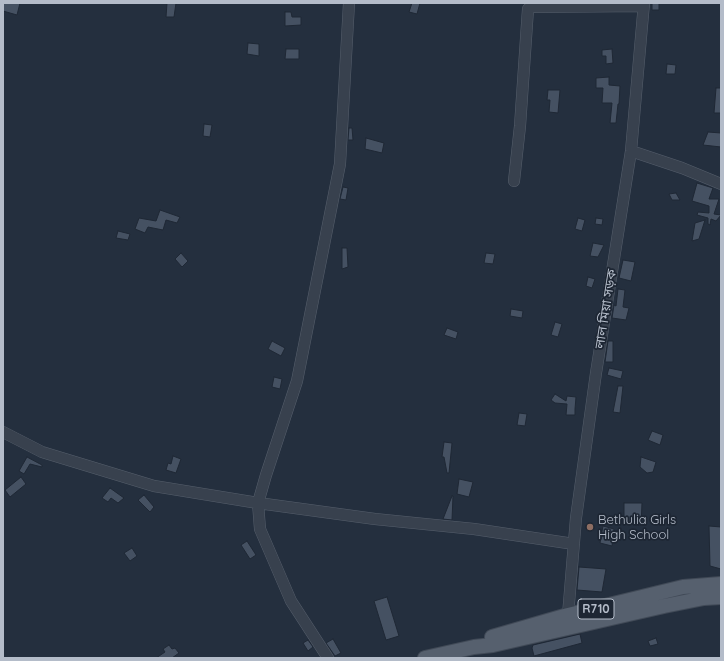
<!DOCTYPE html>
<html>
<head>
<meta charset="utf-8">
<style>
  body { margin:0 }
  #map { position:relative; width:724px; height:661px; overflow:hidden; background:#242f3e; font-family:Quicksand,sans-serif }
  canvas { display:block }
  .frame { position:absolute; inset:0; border:4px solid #b4bcc9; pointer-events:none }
</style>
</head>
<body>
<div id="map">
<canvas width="724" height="661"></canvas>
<div class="frame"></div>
</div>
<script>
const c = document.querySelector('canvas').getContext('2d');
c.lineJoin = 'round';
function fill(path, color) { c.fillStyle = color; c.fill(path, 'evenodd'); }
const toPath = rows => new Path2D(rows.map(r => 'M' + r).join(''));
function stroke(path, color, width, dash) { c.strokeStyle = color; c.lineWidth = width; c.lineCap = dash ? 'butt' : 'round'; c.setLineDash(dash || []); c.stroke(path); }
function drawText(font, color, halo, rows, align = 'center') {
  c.font = font + ' Quicksand,"Noto Sans Bengali",sans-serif'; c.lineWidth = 3.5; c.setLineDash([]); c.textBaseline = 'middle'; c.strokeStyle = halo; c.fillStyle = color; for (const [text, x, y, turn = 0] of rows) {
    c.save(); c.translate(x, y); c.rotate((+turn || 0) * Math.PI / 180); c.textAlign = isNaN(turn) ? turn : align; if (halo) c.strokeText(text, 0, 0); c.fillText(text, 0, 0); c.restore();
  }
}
const building = toPath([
  [3,3,20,3,17,15,3,11,3,3],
  [167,3,176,3,174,17,166,17,167,3],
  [412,3,420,3,417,14,409,12,412,3],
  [652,3,659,3,659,10,652,10,652,3],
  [285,12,291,12,292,17,301,17,301,25,285,26,285,12],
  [248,43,259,44,259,56,247,54,248,43],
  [286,49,299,49,299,59,285,59,286,49],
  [612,49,613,63,606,64,606,56,602,56,602,50,612,49],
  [667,64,676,65,675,74,666,74,667,64],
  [609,77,609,85,620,86,619,104,618,104,616,123,610,123,612,103,602,103,603,88,596,88,596,78,609,77],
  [716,88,721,88,721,113,714,113,716,88],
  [548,90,560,90,558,113,549,112,550,100,547,100,548,90],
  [204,124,212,125,210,137,203,136,204,124],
  [349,128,352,128,353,140,348,140,349,128],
  [708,132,721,133,721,147,703,145,708,132],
  [366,138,384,143,382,153,365,149,366,138],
  [697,183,713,188,709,199,719,199,714,214,721,215,716,221,711,219,710,225,708,224,708,218,697,215,698,212,709,213,709,206,692,201,697,183],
  [343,187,348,188,346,200,340,199,343,187],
  [676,193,680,200,672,200,669,194,676,193],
  [160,210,180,217,177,223,166,220,163,230,148,227,145,233,135,229,139,218,156,221,160,210],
  [578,218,585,220,582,231,575,229,578,218],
  [596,218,603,219,602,225,595,224,596,218],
  [705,220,699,239,692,241,695,223,705,220],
  [118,231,130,234,128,240,116,238,118,231],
  [593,243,604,245,598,257,590,256,593,243],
  [342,248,347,248,348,267,342,269,342,248],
  [181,253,188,261,182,267,175,259,181,253],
  [486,253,495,254,493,264,484,263,486,253],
  [623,260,635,262,631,281,619,278,623,260],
  [588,277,595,279,592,288,586,286,588,277],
  [618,289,625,290,623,307,629,308,626,320,612,318,614,305,616,306,618,289],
  [511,309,523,311,522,318,510,316,511,309],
  [555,322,562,324,558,337,551,335,555,322],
  [447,328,458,332,456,339,444,335,447,328],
  [272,341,285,348,281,356,268,349,272,341],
  [608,341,613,341,613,362,605,362,608,341],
  [609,368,623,371,621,379,607,375,609,368],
  [274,377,282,379,280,389,272,387,274,377],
  [618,386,623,386,620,413,613,412,618,386],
  [555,394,566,401,567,396,576,397,575,409,575,415,566,415,567,404,555,403,551,400,555,394],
  [519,413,527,414,525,426,517,425,519,413],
  [652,431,663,435,660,445,648,440,652,431],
  [444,442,452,443,449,473,447,473,444,457,442,457,444,442],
  [173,456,181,459,176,473,166,470,168,463,171,464,173,456],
  [27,457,42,465,42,467,30,464,24,474,19,471,27,457],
  [641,457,656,462,653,472,647,473,640,467,641,457],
  [21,477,26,484,10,497,5,490,21,477],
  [459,479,473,482,469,497,457,494,459,479],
  [110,488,124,498,118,503,111,498,108,502,102,498,110,488],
  [144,495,154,507,150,512,138,500,144,495],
  [452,496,453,496,452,520,443,519,452,496],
  [624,503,642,503,641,525,624,524,624,503],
  [603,526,614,529,612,546,600,543,603,526],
  [709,526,721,527,721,569,710,566,709,526],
  [247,541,256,555,250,559,241,545,247,541],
  [132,548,137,556,130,561,124,553,132,548],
  [579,567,606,569,602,592,577,590,579,567],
  [387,597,399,636,386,640,374,601,387,597],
  [580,634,582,643,534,656,532,648,533,645,580,634],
  [656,638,658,644,650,646,648,641,656,638],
  [333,639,341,653,335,656,326,643,333,639],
  [308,640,313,647,308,651,303,643,308,640],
  [169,645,172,649,175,648,179,653,172,658,156,658,165,652,163,649,169,645]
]);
fill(building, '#455162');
stroke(building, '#1f2835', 1);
const minor = toPath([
  [631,151,682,168,721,184],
  [514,181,520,126,528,9,531,7,644,6],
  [3,432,42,452,154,486,258,503,375,519,474,529,574,544],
  [568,615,576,518,596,373,631,151,644,3],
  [328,658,291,601,260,529,258,503,266,475,297,381,340,164,349,3]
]);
const major = toPath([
  [492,637,568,615,683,587,721,584],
  [425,658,474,647,493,645,664,606,704,598,721,597]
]);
stroke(minor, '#565f6c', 12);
stroke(major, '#414a57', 16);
stroke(minor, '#38414e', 11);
stroke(major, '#56606e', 14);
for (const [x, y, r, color] of [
  [590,527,4,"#8d6e63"]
]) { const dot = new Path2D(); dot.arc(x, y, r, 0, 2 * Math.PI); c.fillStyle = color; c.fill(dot); stroke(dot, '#1d2633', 1.5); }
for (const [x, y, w] of [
  [596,609,36]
]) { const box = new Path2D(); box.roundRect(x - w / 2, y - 10, w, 20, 3); c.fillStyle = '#1d2633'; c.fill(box); stroke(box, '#b4bcc9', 1); }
drawText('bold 12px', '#b4bcc9', null, [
  ["R710",596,609]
]);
drawText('13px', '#b4bcc9', '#1d2633', [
  ["লাল মিয়া সড়ক",606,309,-81]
]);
drawText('13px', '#b4bcc9', '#1d2633', [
  ["Bethulia Girls",598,520],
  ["High School",598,535]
], 'left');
</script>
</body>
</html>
